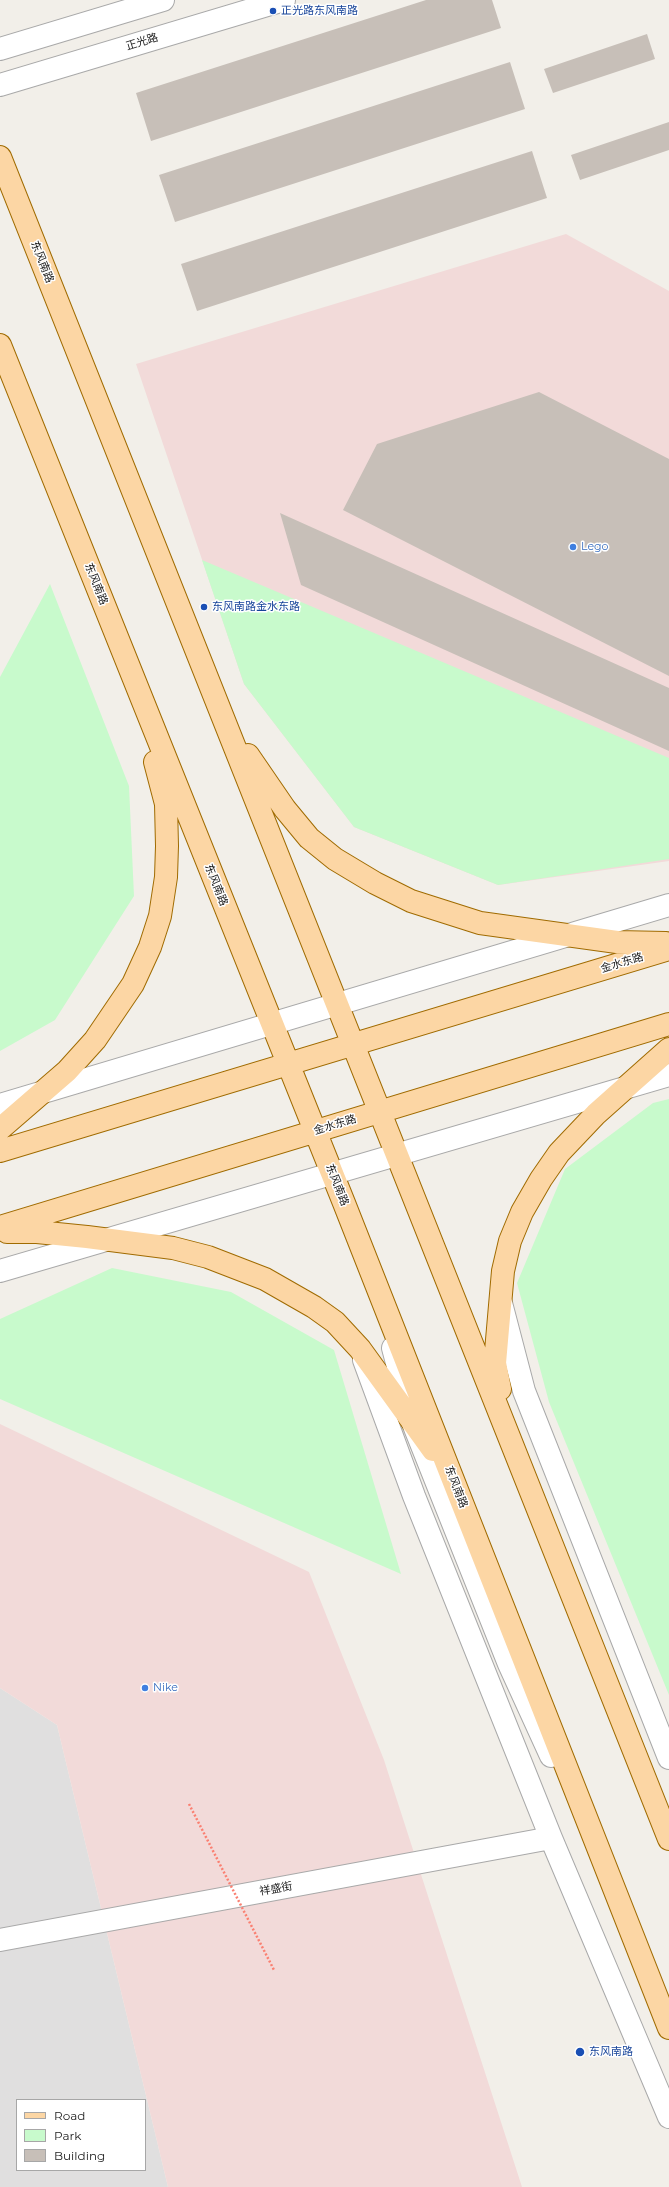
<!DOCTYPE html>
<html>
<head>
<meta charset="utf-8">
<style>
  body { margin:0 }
  #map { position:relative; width:669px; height:2187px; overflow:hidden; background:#f2efe9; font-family:Montserrat,sans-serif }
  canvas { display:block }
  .legend { position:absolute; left:16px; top:2099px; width:130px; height:72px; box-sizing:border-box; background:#fff; border:1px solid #a7a7a7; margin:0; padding:5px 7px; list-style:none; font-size:12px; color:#222 }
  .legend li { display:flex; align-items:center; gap:8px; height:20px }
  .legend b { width:20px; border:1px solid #a7a7a7 }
</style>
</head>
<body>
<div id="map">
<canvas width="669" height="2187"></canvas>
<ul class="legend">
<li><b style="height:5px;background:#fcd6a4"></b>Road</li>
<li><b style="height:11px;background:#c8facc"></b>Park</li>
<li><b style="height:11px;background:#c7bfb8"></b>Building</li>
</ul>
</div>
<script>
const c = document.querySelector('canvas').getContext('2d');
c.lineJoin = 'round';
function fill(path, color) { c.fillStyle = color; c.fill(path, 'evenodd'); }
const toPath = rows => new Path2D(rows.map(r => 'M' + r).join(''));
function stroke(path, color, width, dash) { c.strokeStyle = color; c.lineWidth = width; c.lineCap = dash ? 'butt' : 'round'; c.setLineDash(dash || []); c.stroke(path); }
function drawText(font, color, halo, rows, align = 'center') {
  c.font = font + ' Montserrat,"Noto Sans SC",sans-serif'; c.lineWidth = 3; c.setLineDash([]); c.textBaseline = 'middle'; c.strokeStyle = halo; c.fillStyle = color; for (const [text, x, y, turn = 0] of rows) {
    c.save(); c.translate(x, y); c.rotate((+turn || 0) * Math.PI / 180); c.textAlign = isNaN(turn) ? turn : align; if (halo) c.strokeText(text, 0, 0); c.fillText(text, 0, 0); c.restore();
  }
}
fill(toPath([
  [0,1688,57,1725,168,2187,0,2187],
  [17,2100,145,2100,145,2170,17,2170]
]), '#e0dfdf');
fill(toPath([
  [566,234,669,291,669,861,498,885,354,827,244,684,136,364],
  [0,1424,309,1572,384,1760,522,2187,168,2187,57,1725,0,1688]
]), '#f2dad9');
fill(toPath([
  [202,560,669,758,669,859,498,885,354,827,244,684],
  [50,584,129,786,134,896,55,1020,0,1051,0,677],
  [669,1099,669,1695,549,1402,517,1283,565,1169,653,1103],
  [112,1268,231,1292,334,1350,401,1574,0,1399,0,1319]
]), '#c8facc');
fill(toPath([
  [426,0,492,0,501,28,151,141,136,93],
  [647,34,655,59,553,93,544,69],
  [510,62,525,109,175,222,159,175],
  [669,122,669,150,580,180,571,155],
  [532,151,547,198,197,311,181,264],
  [539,392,669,459,669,676,343,510,377,444],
  [280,513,669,688,669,751,301,585]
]), '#c7bfb8');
const minor = toPath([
  [0,49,163,0],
  [0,85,284,0],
  [0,1105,669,905],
  [0,1271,669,1075],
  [501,1303,524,1391,669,1758],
  [393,1348,413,1423,509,1664,551,1756],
  [364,1360,414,1496,551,1838,669,2117],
  [0,1940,551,1838]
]);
const major = toPath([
  [0,157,669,1839],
  [0,345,344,1203,669,2028],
  [248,755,285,809,309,838,335,859,375,883,411,901,480,923,617,942,666,943],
  [0,1129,67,1071,95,1040,133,984,150,947,160,916,166,877,167,846,166,804,155,762],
  [0,1151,669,949],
  [0,1227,669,1024],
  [7,1232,37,1232,87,1237,173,1248,208,1257,265,1279,314,1307,335,1322,360,1349,433,1450],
  [500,1389,495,1363,503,1271,510,1241,522,1212,541,1179,559,1153,596,1114,669,1049]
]);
stroke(minor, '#a9a9a9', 24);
stroke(major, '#a06b00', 24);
stroke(minor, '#fff', 22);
stroke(major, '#fcd6a4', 22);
stroke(toPath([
  [189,1804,274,1970]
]), '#fa8072', 2.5, [2, 2]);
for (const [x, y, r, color] of [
  [273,11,4,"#1a4fb4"],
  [573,547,4,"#3f7fe0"],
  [204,607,4,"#1a4fb4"],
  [145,1688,4,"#3f7fe0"],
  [580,2052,5,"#1a4fb4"]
]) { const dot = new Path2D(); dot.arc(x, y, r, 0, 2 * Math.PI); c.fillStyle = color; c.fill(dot); stroke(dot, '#fff', 1.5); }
drawText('11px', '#164399', '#fff', [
  ["正光路东风南路",281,11],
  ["东风南路金水东路",212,607],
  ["东风南路",589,2052]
], 'left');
drawText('11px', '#222', '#fff', [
  ["正光路",142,42,-17],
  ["东风南路",42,262,68],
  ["东风南路",96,584,68],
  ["东风南路",216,885,68],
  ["金水东路",622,963,-17],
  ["金水东路",335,1125,-17],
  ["东风南路",337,1185,68],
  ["东风南路",456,1487,69],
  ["祥盛街",276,1889,-10]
]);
drawText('11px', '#366cbe', '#fff', [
  ["Lego",581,547],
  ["Nike",153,1688]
], 'left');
</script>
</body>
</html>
